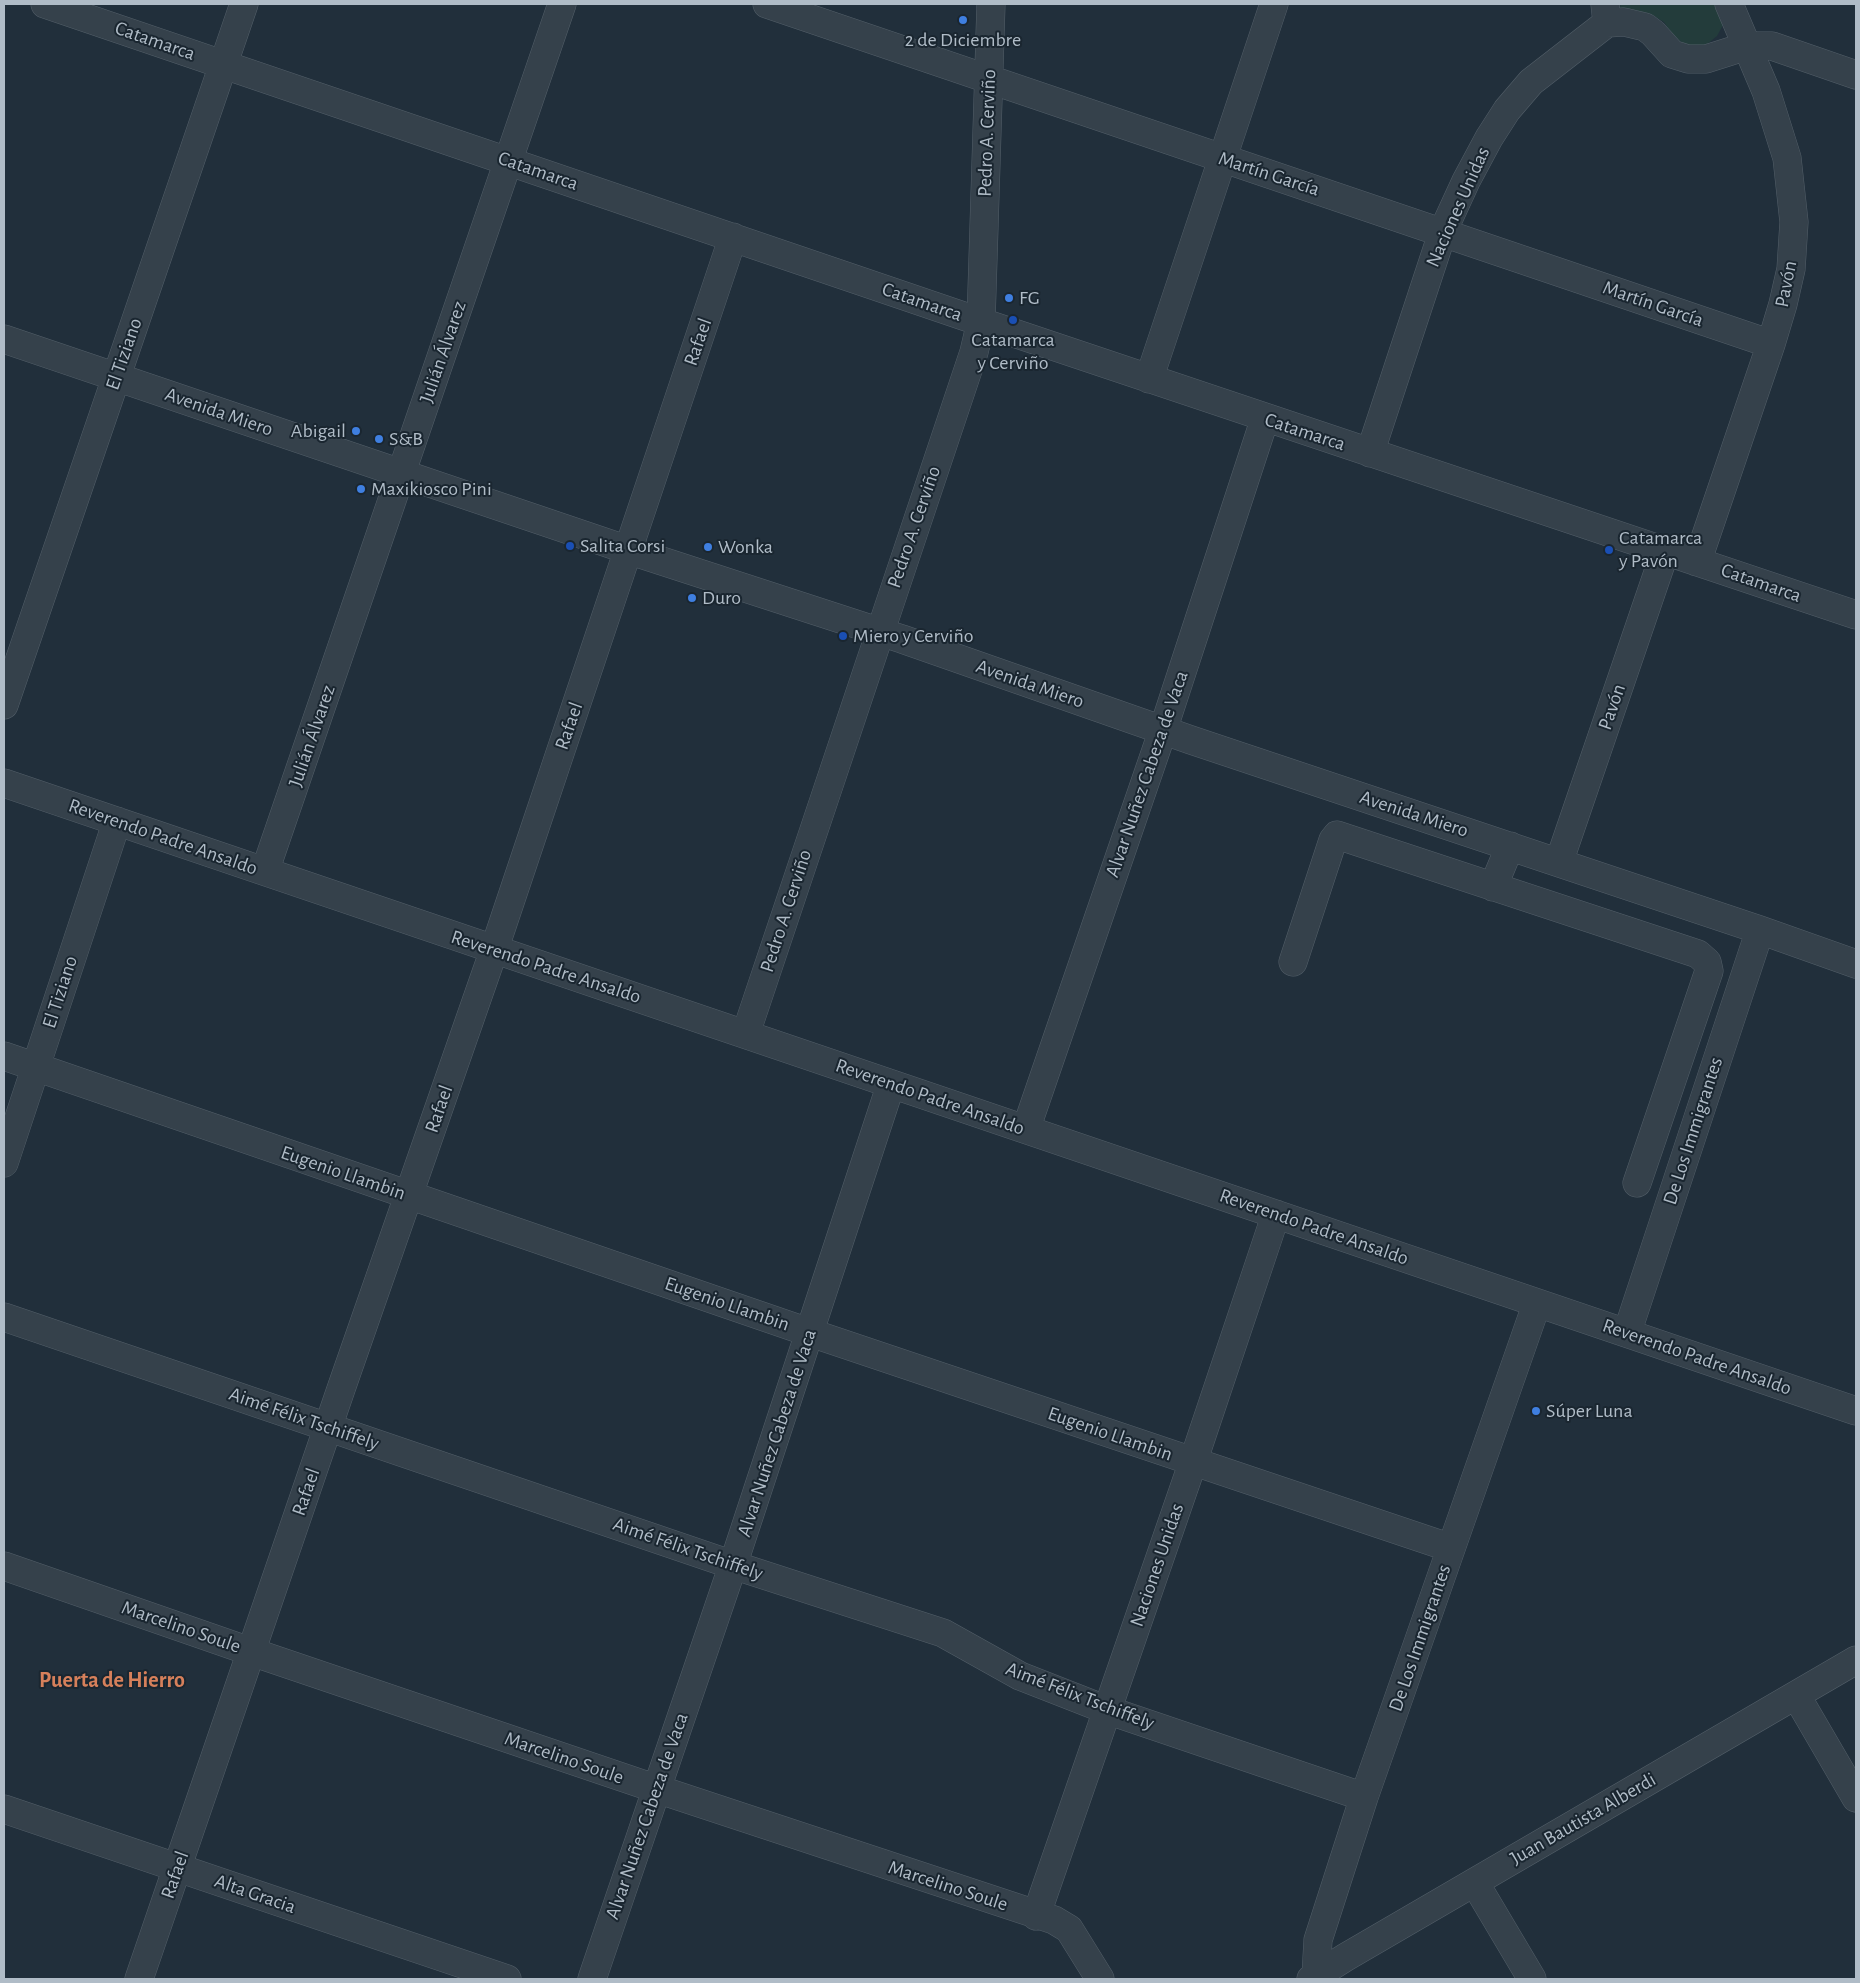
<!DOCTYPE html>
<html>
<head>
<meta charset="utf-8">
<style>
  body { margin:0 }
  #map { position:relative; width:1860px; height:1983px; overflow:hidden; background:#212f3b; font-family:"Alegreya Sans",sans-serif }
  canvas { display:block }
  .frame { position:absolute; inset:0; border:5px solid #b0bcc7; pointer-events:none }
</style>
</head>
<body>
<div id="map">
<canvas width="1860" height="1983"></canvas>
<div class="frame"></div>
</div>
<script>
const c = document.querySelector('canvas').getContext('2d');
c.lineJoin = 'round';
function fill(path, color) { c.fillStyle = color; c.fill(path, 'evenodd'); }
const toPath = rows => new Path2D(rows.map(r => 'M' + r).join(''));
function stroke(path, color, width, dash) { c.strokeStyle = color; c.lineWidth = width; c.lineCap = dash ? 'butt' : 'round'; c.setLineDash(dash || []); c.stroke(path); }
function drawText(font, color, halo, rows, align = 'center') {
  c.font = font + ' "Alegreya Sans",sans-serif'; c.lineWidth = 4; c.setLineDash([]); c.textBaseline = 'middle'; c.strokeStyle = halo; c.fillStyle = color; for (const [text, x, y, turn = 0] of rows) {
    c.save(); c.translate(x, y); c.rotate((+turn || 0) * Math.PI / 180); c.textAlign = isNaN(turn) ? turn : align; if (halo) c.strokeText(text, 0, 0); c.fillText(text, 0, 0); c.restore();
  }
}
fill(toPath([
  [1621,4,1714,4,1719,11,1723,25,1717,36,1706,45,1686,46,1672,34,1664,22,1649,13,1619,10]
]), '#233c3b');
const minor = toPath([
  [45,4,981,322,1856,615],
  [767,4,1771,344],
  [1607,23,1624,22,1645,27,1653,33,1672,54,1688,59,1706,59,1747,46,1772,46,1856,75],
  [4,339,628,550,902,639,1191,740,1760,930,1856,964],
  [1149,379,1274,4],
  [1370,453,1443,231,1466,181,1489,138,1507,110,1531,82,1607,23,1605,4],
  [1697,562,1771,344,1783,304,1791,269,1794,222,1787,158,1766,91,1729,4],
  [4,705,244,4],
  [4,783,1856,1411],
  [1559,862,1665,552],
  [265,871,562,4],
  [1493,887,1510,846],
  [1293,962,1333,840,1337,835,1698,954,1707,962,1709,971,1637,1183],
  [746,1033,974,352,981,322,991,4],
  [4,1056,811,1333,1451,1548],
  [1026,1129,1163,730,1265,418],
  [4,1163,117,821],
  [4,1317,733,1565,943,1633,1020,1676,1107,1710,1364,1797],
  [1627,1333,1760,930],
  [4,1566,252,1652,657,1789,1054,1920,1069,1929,1100,1979],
  [1796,1695,1856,1798],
  [4,1809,507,1979],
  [1475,1883,1532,1979],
  [1036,1916,1193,1462,1276,1214],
  [1316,1976,1318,1940,1364,1797,1537,1303],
  [139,1979,341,1389,494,950,733,237],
  [592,1979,733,1565,891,1084],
  [1311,1979,1346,1957,1856,1660]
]);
stroke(minor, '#535f69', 29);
stroke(minor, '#35414b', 28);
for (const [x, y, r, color] of [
  [963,20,5,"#3f7fe0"],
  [1009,298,5,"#3f7fe0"],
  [1013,320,5,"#1a4fb4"],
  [356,431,5,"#3f7fe0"],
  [379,439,5,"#3f7fe0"],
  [361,489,5,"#3f7fe0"],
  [570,546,5,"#1a4fb4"],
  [708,547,5,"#3f7fe0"],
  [1609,550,5,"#1a4fb4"],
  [692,598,5,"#3f7fe0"],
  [843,636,5,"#1a4fb4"],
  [1536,1411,5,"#3f7fe0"]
]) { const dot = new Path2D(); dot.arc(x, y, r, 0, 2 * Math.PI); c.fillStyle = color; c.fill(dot); stroke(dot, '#1a2630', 2); }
drawText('20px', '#b0bcc7', '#1a2630', [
  ["2 de Diciembre",963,40,"center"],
  ["FG",1019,298],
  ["Catamarca",1013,340,"center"],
  ["y Cerviño",1013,363,"center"],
  ["Abigail",346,431,"right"],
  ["S&B",389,439],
  ["Maxikiosco Pini",371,489],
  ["Catamarca",1619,538],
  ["y Pavón",1619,561],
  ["Salita Corsi",580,546],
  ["Wonka",718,547],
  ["Duro",702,598],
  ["Miero y Cerviño",853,636],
  ["Súper Luna",1546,1411]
], 'left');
drawText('20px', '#b0bcc7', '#1a2630', [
  ["Catamarca",155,41,19],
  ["Pedro A. Cerviño",987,133,-88],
  ["Catamarca",538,171,19],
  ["Martín García",1269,174,18],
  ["Naciones Unidas",1458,207,-66],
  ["Pavón",1786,284,-79],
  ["Catamarca",922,302,19],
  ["Martín García",1653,304,19],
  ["Rafael",698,342,-71],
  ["Julián Álvarez",443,352,-71],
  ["El Tiziano",124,354,-71],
  ["Avenida Miero",219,412,19],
  ["Catamarca",1305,432,18],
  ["Pedro A. Cerviño",914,527,-71],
  ["Catamarca",1761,583,19],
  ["Avenida Miero",1030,684,19],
  ["Pavón",1612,707,-71],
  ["Rafael",569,726,-71],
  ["Julián Álvarez",312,736,-71],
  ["Alvar Nuñez Cabeza de Vaca",1147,774,-71],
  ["Avenida Miero",1414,814,18],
  ["Reverendo Padre Ansaldo",163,837,19],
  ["Pedro A. Cerviño",786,911,-72],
  ["Reverendo Padre Ansaldo",546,967,18],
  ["El Tiziano",60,992,-72],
  ["Reverendo Padre Ansaldo",930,1097,19],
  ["Rafael",439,1109,-71],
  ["De Los Immigrantes",1693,1131,-72],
  ["Eugenio Llambin",343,1173,19],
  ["Reverendo Padre Ansaldo",1314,1227,19],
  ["Eugenio Llambin",727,1304,19],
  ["Reverendo Padre Ansaldo",1697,1357,19],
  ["Aimé Félix Tschiffely",304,1419,19],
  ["Alvar Nuñez Cabeza de Vaca",777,1433,-72],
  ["Eugenio Llambin",1110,1434,19],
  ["Rafael",306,1492,-71],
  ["Aimé Félix Tschiffely",688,1549,19],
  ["Naciones Unidas",1157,1565,-71],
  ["Marcelino Soule",181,1627,19],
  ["De Los Immigrantes",1420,1638,-71],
  ["Aimé Félix Tschiffely",1080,1696,21],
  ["Marcelino Soule",564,1758,19],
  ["Alvar Nuñez Cabeza de Vaca",647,1816,-71],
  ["Juan Bautista Alberdi",1583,1819,-30],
  ["Rafael",175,1875,-71],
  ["Marcelino Soule",948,1886,18],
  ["Alta Gracia",255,1894,19]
]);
drawText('bold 22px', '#d6805b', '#1a2630', [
  ["Puerta de Hierro",112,1680]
]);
</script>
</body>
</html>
